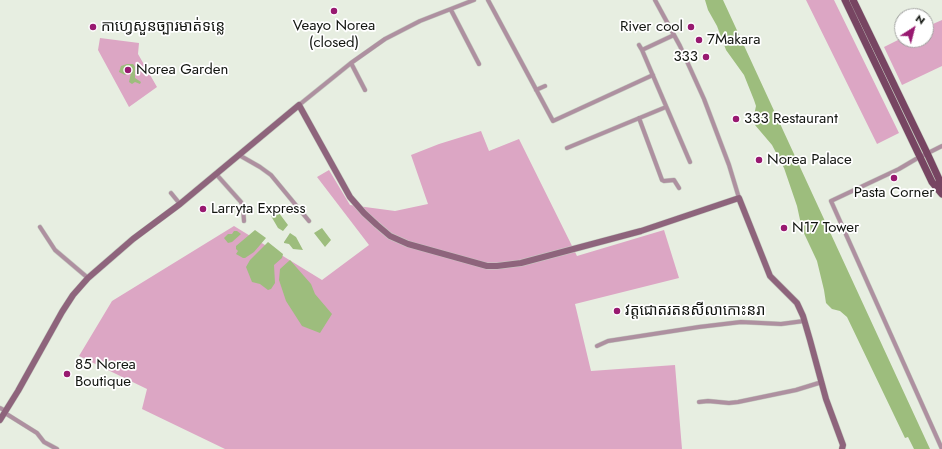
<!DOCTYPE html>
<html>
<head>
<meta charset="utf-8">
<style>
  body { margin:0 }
  #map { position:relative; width:942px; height:449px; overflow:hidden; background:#e7eee1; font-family:Jost,sans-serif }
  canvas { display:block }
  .north { position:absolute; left:894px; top:8px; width:40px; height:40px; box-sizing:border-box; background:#fff; border:1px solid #a0a19f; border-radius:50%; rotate:36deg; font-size:11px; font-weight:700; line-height:16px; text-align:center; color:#121510 }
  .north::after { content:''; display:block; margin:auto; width:14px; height:18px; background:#981970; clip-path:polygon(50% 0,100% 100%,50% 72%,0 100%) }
</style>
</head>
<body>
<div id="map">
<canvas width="942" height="449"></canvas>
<div class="north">N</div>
</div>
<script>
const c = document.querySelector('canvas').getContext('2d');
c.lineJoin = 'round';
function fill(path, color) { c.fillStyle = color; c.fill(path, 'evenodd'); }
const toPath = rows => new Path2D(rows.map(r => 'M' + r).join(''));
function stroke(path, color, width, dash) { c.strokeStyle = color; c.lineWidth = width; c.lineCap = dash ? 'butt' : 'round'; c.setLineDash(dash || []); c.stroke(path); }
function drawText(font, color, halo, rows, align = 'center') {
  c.font = font + ' Jost,"Noto Sans Khmer",sans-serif'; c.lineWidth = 3.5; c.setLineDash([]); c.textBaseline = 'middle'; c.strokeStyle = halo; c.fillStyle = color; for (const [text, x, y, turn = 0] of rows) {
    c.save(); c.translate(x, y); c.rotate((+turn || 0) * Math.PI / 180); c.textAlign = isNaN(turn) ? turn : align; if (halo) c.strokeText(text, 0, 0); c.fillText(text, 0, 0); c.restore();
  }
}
fill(toPath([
  [806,0,834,0,899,133,877,144],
  [942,20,942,66,902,85,884,47,902,38,902,40,926,40,926,27],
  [100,38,139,43,138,54,157,87,129,107,98,50],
  [481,131,489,151,519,139,577,256,664,230,679,278,575,304,591,371,675,365,682,449,225,449,142,409,147,389,79,356,112,301,234,226,322,280,369,245,317,177,329,170,350,205,395,211,428,204,411,155,439,144]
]), '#dca6c4');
fill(toPath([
  [705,0,723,0,930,449,914,449,908,437,905,438,847,317,840,311,832,309,826,303,824,290,817,261,802,229,797,206,784,168,772,145,755,125,753,120,756,106,754,100,744,75,726,50,717,26,708,10],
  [127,64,133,64,135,67,135,78,141,82,140,84,135,82,132,84,129,82,131,73,130,70,127,72,125,75,119,72,121,66],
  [279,213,288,225,283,231,278,228,271,216],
  [322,228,331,240,325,247,314,233],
  [255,230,266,238,254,252,245,258,243,258,236,254,238,251,236,249,236,246],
  [234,231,237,231,241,234,232,242,228,243,224,238,228,234,232,234],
  [290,233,296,237,303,250,293,249,289,244,284,243,284,242],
  [268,242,283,254,282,258,274,265,275,283,271,289,268,290,260,284,252,282,246,267,250,260],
  [290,260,311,284,315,294,332,314,320,333,302,326,286,301,279,280,280,269]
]), '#9dbd7d');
const street = toPath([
  [488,0,553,121,653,75],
  [655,0,680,46,704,99,729,165,739,198],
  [451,10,479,64],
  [639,45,642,50,674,35],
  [642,50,690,162],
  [351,63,365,90],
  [536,90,545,86],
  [299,105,351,63,385,39,420,21,474,0],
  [639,118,662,180,664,181,674,180,679,188],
  [942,146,916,159,899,169,831,201,942,449],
  [567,148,666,107],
  [239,155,260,167,271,175,309,221],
  [216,174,241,202,243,207,244,221],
  [171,193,180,204],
  [40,227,55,250,88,278],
  [597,346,608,341,699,327,741,322,781,324,804,321],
  [699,402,708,401,729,403,738,402,796,390,822,382],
  [0,408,6,411],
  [5,413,37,433,44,442,57,449]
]);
const secondary = toPath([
  [0,420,18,391,62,312,73,295,88,278,133,239,180,204,299,105,350,197,364,213,377,225,390,236,408,244,487,266,497,266,521,263,641,231,739,198,770,276,797,303,803,316,810,340,826,399,843,445,842,449]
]);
const primary = toPath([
  [845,0,932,182,942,194],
  [853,0,927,153,939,179,942,189]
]);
stroke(street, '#c5cbc0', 5);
stroke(secondary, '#c5cbc0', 7);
stroke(primary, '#c5cbc0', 8);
stroke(street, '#ae90a0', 4);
stroke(secondary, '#8e647c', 6);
stroke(primary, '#774562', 7);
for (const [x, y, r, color] of [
  [334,11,4,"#981970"],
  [93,27,4,"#981970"],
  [691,27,4,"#981970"],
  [699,40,4,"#981970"],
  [706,57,4,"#981970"],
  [128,70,4,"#981970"],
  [736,119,4,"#981970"],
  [759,160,4,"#981970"],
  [894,178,4,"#981970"],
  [203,209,4,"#981970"],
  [784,228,4,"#981970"],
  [617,311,4,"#981970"],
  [67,374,4,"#981970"]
]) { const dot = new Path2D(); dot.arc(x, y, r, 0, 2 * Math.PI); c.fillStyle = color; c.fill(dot); stroke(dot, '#fff', 1.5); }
drawText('15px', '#121510', '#fff', [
  ["Veayo Norea",334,26,"center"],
  ["(closed)",334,43,"center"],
  ["កាហ្វេសួនច្បារមាត់ទន្លេ",101,27],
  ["River cool",683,27,"right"],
  ["7Makara",707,40],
  ["333",698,57,"right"],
  ["Norea Garden",136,70],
  ["333 Restaurant",744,119],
  ["Norea Palace",767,160],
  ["Pasta Corner",894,193,"center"],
  ["Larryta Express",211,209],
  ["N17 Tower",792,228],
  ["វត្តជោតរតនសីលាកោះនរា",625,311],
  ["85 Norea",75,365],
  ["Boutique",75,382]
], 'left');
</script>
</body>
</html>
